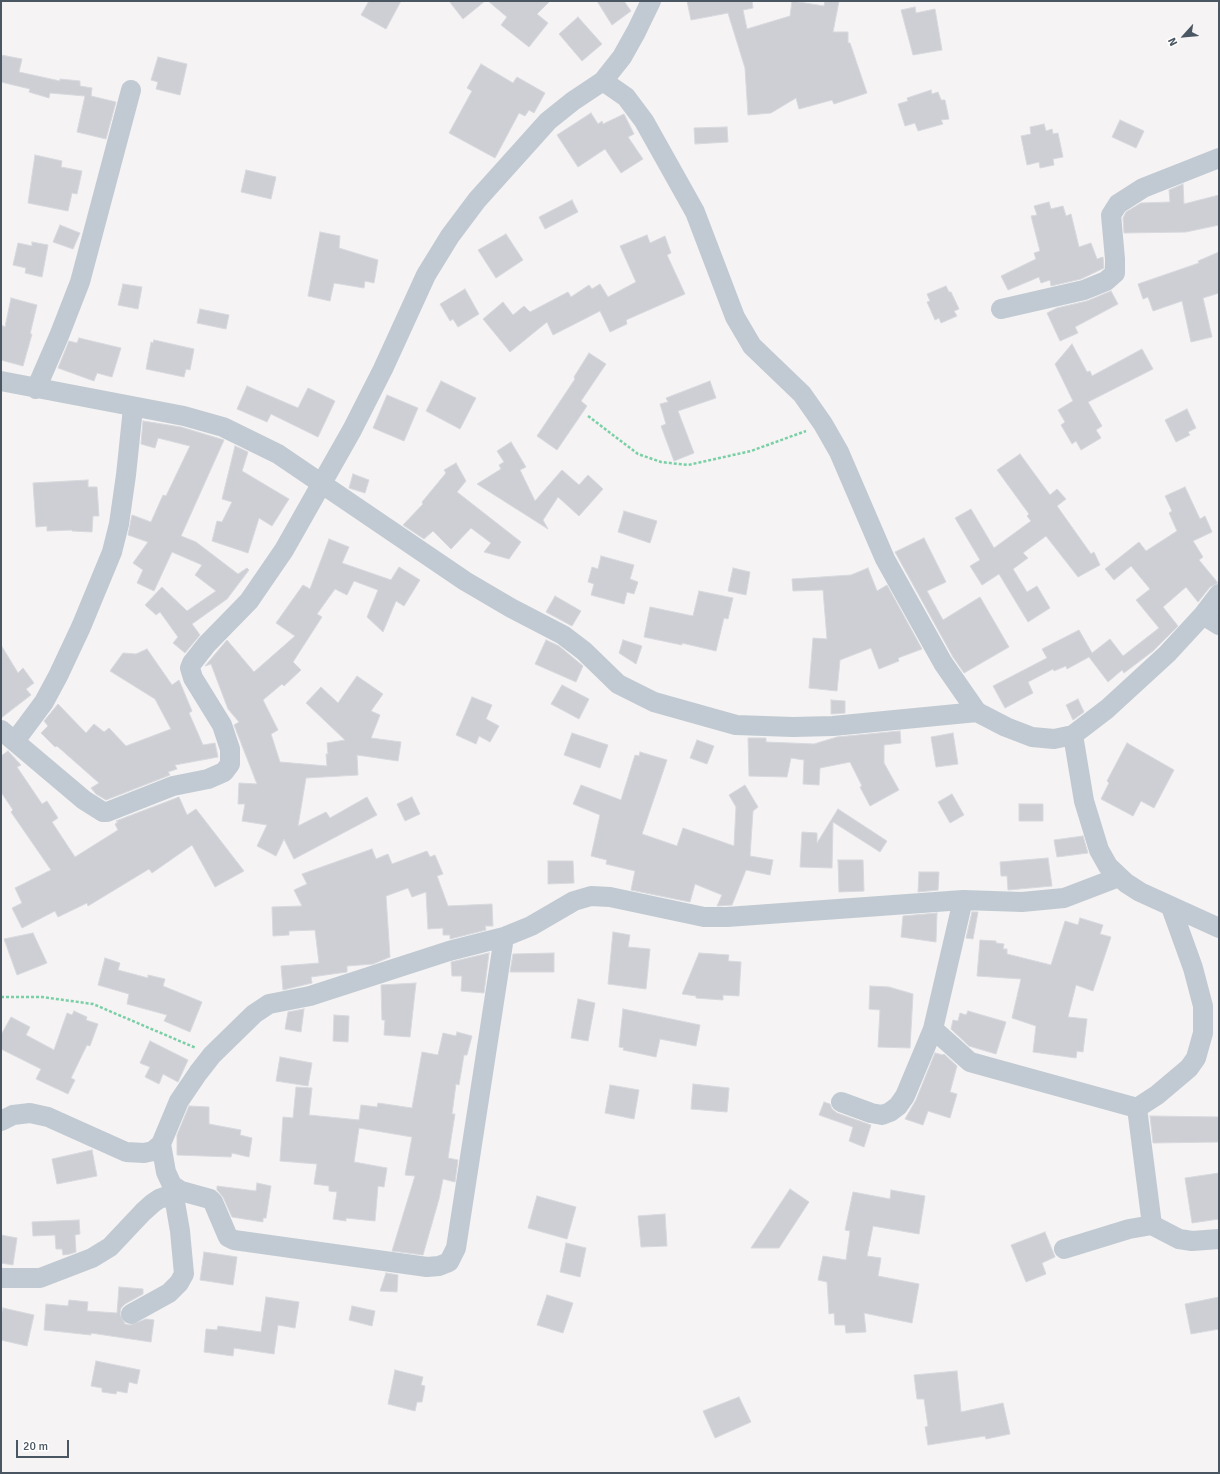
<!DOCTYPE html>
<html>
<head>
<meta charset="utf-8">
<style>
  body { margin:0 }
  #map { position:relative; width:1220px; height:1474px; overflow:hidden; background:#f5f3f3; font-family:Signika,sans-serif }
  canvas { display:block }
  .frame { position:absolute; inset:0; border:2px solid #4a5661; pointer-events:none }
  .north { position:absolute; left:1164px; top:16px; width:40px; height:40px; -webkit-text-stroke:3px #fff; paint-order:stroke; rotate:243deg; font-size:11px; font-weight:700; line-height:16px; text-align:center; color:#4a5661 }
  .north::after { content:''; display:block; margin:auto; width:14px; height:18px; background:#4a5661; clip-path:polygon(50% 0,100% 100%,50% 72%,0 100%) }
  .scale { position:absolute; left:16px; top:1440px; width:53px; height:18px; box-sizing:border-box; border:2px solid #4a5661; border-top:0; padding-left:5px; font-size:12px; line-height:14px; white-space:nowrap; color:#4a5661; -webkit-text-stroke:3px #fff; paint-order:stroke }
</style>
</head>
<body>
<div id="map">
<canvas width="1220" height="1474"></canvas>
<div class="frame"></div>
<div class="north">N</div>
<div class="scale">20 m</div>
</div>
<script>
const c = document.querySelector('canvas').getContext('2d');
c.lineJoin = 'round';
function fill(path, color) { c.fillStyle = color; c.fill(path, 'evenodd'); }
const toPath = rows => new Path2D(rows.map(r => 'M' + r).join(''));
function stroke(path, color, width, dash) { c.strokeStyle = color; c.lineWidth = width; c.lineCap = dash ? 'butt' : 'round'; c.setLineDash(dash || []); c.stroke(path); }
const building = toPath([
  [369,1,401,1,386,29,361,15,369,1],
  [449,1,485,1,463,19,449,1],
  [488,1,550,1,537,14,548,23,529,47,501,25,507,17,488,1],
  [597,1,624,1,631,11,612,25,597,1],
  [687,1,752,1,753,8,743,10,747,29,790,16,792,1,824,6,825,1,839,1,833,32,848,32,848,43,850,43,867,93,834,104,832,100,799,109,796,98,771,113,748,115,745,68,728,13,691,20,687,1],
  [915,7,916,13,935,9,942,50,913,55,901,10,915,7],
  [578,17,602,44,582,61,559,34,578,17],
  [1,55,22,59,19,72,60,81,60,79,80,81,80,86,92,88,91,96,116,102,106,139,77,132,85,96,50,93,49,98,29,92,30,89,1,82,1,55],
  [158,57,187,64,180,95,156,89,158,82,151,80,158,57],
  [481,64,513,83,517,77,545,93,534,113,529,110,525,116,519,113,495,158,449,133,472,91,467,88,481,64],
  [931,90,932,94,938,92,941,100,945,100,949,119,941,120,943,124,918,131,915,123,905,126,898,104,908,101,907,98,931,90],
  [591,113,598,124,602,121,603,124,624,114,634,134,628,137,643,159,621,173,605,149,578,167,557,135,591,113],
  [1120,120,1144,131,1136,148,1112,137,1120,120],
  [1044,124,1046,131,1052,129,1053,134,1058,133,1063,157,1053,159,1054,165,1040,168,1039,162,1027,165,1021,136,1031,134,1030,127,1044,124],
  [727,127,728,142,695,144,694,128,727,127],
  [35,155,62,161,61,167,82,171,77,194,72,193,68,211,28,203,35,155],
  [246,170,276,177,271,199,241,192,246,170],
  [1183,184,1184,204,1219,195,1219,225,1186,232,1124,233,1123,218,1126,212,1141,203,1170,202,1169,190,1183,184],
  [572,200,578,212,545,229,539,217,572,200],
  [1049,202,1051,209,1063,206,1066,216,1071,214,1079,247,1091,243,1097,259,1103,257,1104,268,1081,279,1051,286,1050,280,1041,283,1039,277,1008,290,1001,276,1036,259,1034,253,1040,251,1031,216,1037,215,1034,206,1049,202],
  [60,225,80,233,73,249,53,242,60,225],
  [320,232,340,236,339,248,378,260,374,283,365,281,364,288,334,283,330,301,308,296,320,232],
  [506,234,523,260,496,278,478,250,506,234],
  [647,235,650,243,665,236,671,253,667,255,685,294,626,320,627,324,610,332,600,311,553,335,547,322,510,352,483,319,503,302,513,315,524,306,530,312,568,292,571,297,589,285,592,289,600,284,608,297,636,282,620,246,647,235],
  [32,242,48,245,42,277,25,273,26,268,13,265,18,243,32,246,32,242],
  [1219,252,1219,293,1203,298,1212,337,1191,342,1182,301,1153,311,1148,297,1143,299,1138,284,1199,263,1198,261,1219,252],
  [123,284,142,287,138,309,118,305,123,284],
  [946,286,949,292,951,292,959,309,954,311,957,316,941,323,939,318,935,320,927,302,930,301,927,294,946,286],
  [465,289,479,314,458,327,453,319,450,321,440,304,465,289],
  [1111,291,1118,304,1075,327,1078,333,1060,341,1047,313,1057,308,1087,301,1111,291],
  [11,298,37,305,30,334,32,334,23,366,1,360,1,325,5,327,11,298],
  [200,309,229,315,226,329,197,323,200,309],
  [79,338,121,348,112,377,97,373,94,381,58,368,69,341,77,343,79,338],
  [154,340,194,349,190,370,186,369,184,377,146,369,151,342,153,343,154,340],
  [1072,344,1087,372,1090,371,1092,376,1142,349,1153,369,1088,402,1102,426,1096,430,1101,438,1081,450,1076,441,1072,444,1061,425,1065,422,1058,410,1073,401,1055,364,1072,344],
  [589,353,606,364,581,401,587,406,557,450,537,436,575,379,574,377,589,353],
  [441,381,476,398,460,429,426,411,441,381],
  [710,381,716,398,678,411,694,453,674,461,661,426,666,424,660,404,668,402,666,398,710,381],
  [247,386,298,408,308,388,335,401,318,437,271,414,267,422,237,409,247,386],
  [387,395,418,408,404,441,373,428,387,395],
  [1187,409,1196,428,1188,432,1190,435,1176,442,1165,420,1187,409],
  [143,421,181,427,224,440,181,536,196,542,238,574,247,568,249,570,227,599,192,624,200,635,185,653,173,643,178,637,160,612,156,615,145,605,162,587,187,611,216,591,195,575,202,565,172,552,154,591,137,583,143,570,133,563,148,542,128,535,132,515,151,522,163,495,166,496,190,446,158,438,155,448,141,444,143,421],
  [511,442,526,467,520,470,535,501,562,470,579,485,588,475,603,489,579,516,558,497,543,520,548,529,477,484,501,469,499,465,504,462,497,451,511,442],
  [235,446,248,452,242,471,289,499,272,526,259,518,248,553,212,541,217,521,222,522,232,502,222,499,235,446],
  [1020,454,1050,495,1057,489,1066,499,1057,506,1091,554,1094,552,1100,565,1078,577,1046,536,1023,553,1028,558,1013,569,1027,592,1037,586,1050,608,1028,622,999,574,982,585,970,566,980,560,955,518,971,509,994,548,1031,521,1027,516,1029,514,997,470,1020,454],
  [456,463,466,481,457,492,521,542,509,559,484,552,491,543,471,528,451,549,433,531,424,539,403,525,423,504,422,502,446,473,444,470,456,463],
  [353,474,369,480,365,493,349,488,353,474],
  [88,480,88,487,97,487,99,516,93,516,92,532,72,531,72,530,47,531,47,526,36,527,33,483,88,480],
  [1185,487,1200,519,1205,516,1212,532,1193,541,1203,557,1199,560,1218,583,1210,587,1198,602,1186,587,1163,607,1178,626,1153,651,1124,673,1122,670,1108,682,1089,657,1067,669,1066,666,1054,671,1053,669,1028,682,1033,693,1005,708,993,686,1047,658,1042,649,1079,630,1092,653,1110,639,1123,656,1159,628,1136,600,1150,589,1131,566,1114,580,1105,569,1139,542,1146,551,1177,531,1169,513,1172,511,1165,496,1185,487],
  [624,511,657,521,650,543,618,532,624,511],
  [924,538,946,582,927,591,943,620,980,597,1009,647,964,673,953,657,895,552,924,538],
  [329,539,349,547,342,563,391,580,399,567,420,580,404,606,396,601,383,632,367,617,378,590,354,581,347,595,335,589,317,614,322,617,293,662,301,670,284,686,282,684,263,700,278,730,271,734,280,762,327,766,326,754,328,754,327,743,345,740,306,703,321,687,338,703,357,676,383,694,371,711,380,715,371,738,401,742,398,761,357,755,358,775,306,778,298,826,326,812,330,818,367,797,377,815,294,859,284,839,276,856,257,846,267,825,242,821,245,804,238,804,239,783,257,784,234,725,239,722,228,709,211,664,205,666,227,640,254,672,295,636,276,623,303,585,310,589,329,539],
  [601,556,634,565,630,579,638,582,634,594,627,592,624,604,591,595,594,584,588,582,592,567,598,569,601,556],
  [733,568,750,572,746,595,728,591,733,568],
  [868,568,877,591,887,585,922,649,898,658,899,661,879,669,871,648,840,660,837,691,809,688,813,638,827,639,823,590,793,591,792,579,851,575,868,568],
  [699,591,733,598,728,619,724,618,716,651,682,643,682,645,644,637,650,607,693,616,699,591],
  [555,596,581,611,572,626,546,612,555,596],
  [546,640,559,646,583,666,576,682,535,664,546,640],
  [623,640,642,646,636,664,619,653,623,640],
  [1,645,18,673,23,668,34,683,26,689,31,695,1,718,1,645],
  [147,649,172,685,179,680,192,711,189,713,203,745,215,743,218,757,175,765,177,769,168,772,170,775,106,800,96,794,91,788,99,783,57,746,55,747,41,733,48,726,44,721,58,704,86,733,94,724,104,732,109,728,126,746,171,729,155,699,110,671,123,653,136,654,147,649],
  [562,685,589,699,579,719,551,704,562,685],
  [472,697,492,705,486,719,499,726,490,742,479,736,476,744,456,735,472,697],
  [1078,699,1084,712,1073,720,1066,705,1078,699],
  [831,700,845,701,845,713,831,714,831,700],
  [900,731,901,743,884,745,884,763,899,790,870,806,860,787,862,786,850,762,820,768,819,785,803,784,804,760,791,758,787,777,749,776,748,738,766,738,766,742,814,744,837,737,900,731],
  [572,733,608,745,600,768,564,755,572,733],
  [953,733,958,764,936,767,931,737,953,733],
  [697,740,714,746,707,764,690,758,697,740],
  [1127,743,1174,770,1154,808,1141,801,1133,816,1101,799,1109,783,1107,781,1127,743],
  [8,751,21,765,17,767,42,804,47,801,58,818,52,822,75,857,118,830,115,824,118,822,116,821,179,797,187,815,196,809,244,871,215,887,192,845,152,873,149,869,88,906,87,903,58,917,55,911,22,928,12,908,22,903,15,888,51,870,11,812,13,810,1,792,1,756,8,751],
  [640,752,667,760,642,834,677,846,683,828,734,846,736,807,729,795,745,785,758,807,753,811,750,856,773,860,770,875,746,870,732,905,717,906,722,895,695,884,690,902,631,890,635,871,606,864,607,860,591,856,600,815,573,804,581,785,621,800,635,755,639,756,640,752],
  [952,794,964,815,950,823,938,802,952,794],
  [412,797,420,814,405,821,397,804,412,797],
  [1019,804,1043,804,1043,821,1019,821,1019,804],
  [838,809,887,841,880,852,833,822,832,868,800,867,802,832,817,833,817,843,838,809],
  [1083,836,1088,853,1057,857,1054,840,1083,836],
  [372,849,376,859,388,854,392,864,427,851,430,857,435,855,443,874,437,876,448,906,492,904,493,926,485,926,486,930,450,939,450,935,443,935,443,928,428,929,426,892,412,897,408,888,386,896,390,957,373,964,347,966,347,972,311,977,312,983,283,990,281,966,319,963,315,930,289,931,289,935,273,936,272,907,302,906,294,890,307,884,302,874,372,849],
  [1048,858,1052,886,1008,890,1007,876,1001,876,1000,862,1048,858],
  [838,860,863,860,864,891,839,892,838,860],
  [548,861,573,861,574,883,548,884,548,861],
  [919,872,939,872,938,890,918,892,919,872],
  [972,912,978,912,973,939,966,938,972,912],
  [937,913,936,942,901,937,903,916,937,913],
  [1080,918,1103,925,1100,934,1111,937,1093,991,1076,985,1068,1017,1087,1019,1083,1052,1077,1051,1076,1058,1033,1052,1036,1026,1012,1018,1021,979,977,976,980,940,996,941,996,943,1004,944,1003,949,1007,949,1007,954,1051,965,1065,921,1078,925,1080,918],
  [613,932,630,935,628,947,650,949,646,989,608,984,613,932],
  [33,933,47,963,17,975,4,939,33,933],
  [489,953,484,993,461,991,462,976,452,976,451,962,489,953],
  [554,953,554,972,510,972,513,954,554,953],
  [699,953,729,955,728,961,741,962,739,996,723,995,723,1000,696,998,696,996,682,994,699,953],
  [105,958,120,963,118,970,148,978,148,975,165,979,163,986,202,1002,190,1032,164,1021,167,1015,127,1004,129,994,98,985,105,958],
  [416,983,410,1037,384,1035,385,1020,382,1020,381,985,416,983],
  [870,986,889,987,913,994,910,1048,878,1047,880,1010,869,1009,870,986],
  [578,999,595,1003,588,1041,571,1038,578,999],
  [304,1009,301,1032,285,1029,288,1012,304,1009],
  [623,1009,700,1025,696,1046,660,1039,656,1057,623,1050,624,1048,619,1047,623,1009],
  [74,1011,87,1017,86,1020,98,1024,90,1046,87,1045,71,1078,75,1080,68,1094,36,1079,41,1069,1,1049,1,1035,11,1017,30,1027,26,1035,54,1050,67,1013,72,1015,74,1011],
  [968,1011,1006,1022,996,1054,969,1046,951,1029,953,1020,958,1021,960,1013,966,1015,968,1011],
  [334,1015,349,1016,348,1042,333,1041,334,1015],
  [457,1032,472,1036,467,1055,464,1055,459,1085,456,1084,452,1114,455,1114,448,1158,458,1160,455,1182,443,1179,439,1199,423,1255,392,1251,415,1176,405,1175,412,1137,359,1128,354,1162,387,1168,384,1187,378,1186,375,1221,346,1218,346,1221,333,1219,337,1192,329,1191,329,1186,314,1184,317,1164,280,1161,283,1117,293,1118,296,1087,312,1088,309,1115,359,1120,361,1105,377,1107,378,1103,412,1108,422,1052,438,1055,443,1033,456,1036,457,1032],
  [150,1041,188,1060,178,1082,163,1074,159,1084,145,1077,150,1067,140,1063,150,1041],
  [935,1053,943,1055,944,1054,957,1066,950,1092,957,1094,950,1118,928,1111,923,1125,905,1119,916,1100,935,1053],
  [280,1057,312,1063,308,1086,276,1081,280,1057],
  [693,1084,729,1088,727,1112,691,1109,693,1084],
  [610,1085,639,1090,634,1119,605,1113,610,1085],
  [824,1102,830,1104,832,1109,837,1113,871,1125,864,1147,849,1141,853,1127,819,1115,824,1102],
  [189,1106,209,1107,209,1124,241,1130,240,1135,252,1138,249,1157,232,1153,231,1157,177,1155,177,1135,189,1106],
  [1150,1116,1219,1117,1219,1142,1153,1143,1150,1116],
  [92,1150,97,1176,57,1184,52,1159,92,1150],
  [1219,1173,1219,1219,1192,1223,1185,1178,1219,1173],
  [257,1183,271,1186,266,1218,263,1218,263,1222,232,1217,223,1197,217,1190,217,1186,256,1191,257,1183],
  [790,1189,809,1202,779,1248,751,1248,790,1189],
  [891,1190,925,1196,919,1234,873,1226,867,1256,881,1258,878,1276,919,1284,912,1323,864,1313,866,1332,846,1333,845,1325,835,1325,834,1313,829,1314,827,1282,818,1280,823,1256,846,1260,850,1231,845,1230,853,1192,890,1199,891,1190],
  [537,1196,576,1207,567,1239,528,1228,537,1196],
  [665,1214,667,1246,641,1247,638,1216,665,1214],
  [79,1220,80,1234,75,1235,76,1252,70,1254,63,1255,62,1249,56,1249,55,1235,33,1236,32,1222,79,1220],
  [1045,1232,1055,1257,1042,1263,1046,1274,1026,1282,1011,1245,1045,1232],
  [1,1235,17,1238,13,1265,1,1263,1,1235],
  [566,1243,586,1248,580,1277,560,1272,566,1243],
  [204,1252,237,1257,233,1285,200,1280,204,1252],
  [386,1273,398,1275,397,1292,380,1291,386,1273],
  [119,1287,143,1289,143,1294,125,1304,121,1308,120,1314,125,1324,130,1325,146,1319,154,1320,151,1342,91,1333,91,1335,44,1330,46,1304,68,1306,69,1300,88,1302,87,1311,117,1313,119,1287],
  [547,1295,573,1303,563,1333,537,1325,547,1295],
  [266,1297,299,1302,295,1328,278,1325,274,1354,234,1348,233,1356,204,1352,206,1329,217,1330,218,1326,261,1332,266,1297],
  [1219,1297,1219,1329,1191,1334,1185,1304,1219,1297],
  [352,1306,375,1311,372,1326,349,1320,352,1306],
  [3,1308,34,1315,27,1346,1,1340,1,1316,3,1308],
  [96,1361,140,1370,137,1384,129,1382,127,1393,117,1391,116,1394,102,1392,102,1388,91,1386,96,1361],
  [395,1370,423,1377,421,1385,425,1386,422,1402,417,1402,415,1411,388,1404,395,1370],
  [957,1371,961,1412,1003,1403,1010,1434,986,1439,985,1436,928,1445,925,1427,928,1426,924,1399,917,1399,914,1375,957,1371],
  [739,1397,751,1422,715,1438,703,1411,739,1397]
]);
fill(building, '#cdcfd5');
stroke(building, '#d7d9de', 1);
stroke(toPath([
  [588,416,638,454,661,462,688,465,751,451,806,431],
  [1,997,42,997,93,1004,196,1048]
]), '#7ad0a6', 2.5, [3, 2]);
stroke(toPath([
  [603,81,626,97,644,121,695,212,735,317,752,346,802,394,823,424,839,452,885,559,943,663,977,712,1006,727,1032,737,1054,739,1073,735,1107,709,1167,654,1203,615,1219,594],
  [1001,309,1084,290,1106,281,1115,273,1115,259,1111,215,1118,204,1143,188,1219,158],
  [1,381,184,416,223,427,278,454,465,581,511,608,563,635,584,651,618,684,654,702,736,725,793,727,833,726,977,712],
  [36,389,59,336,80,282,131,90],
  [1203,615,1219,625],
  [1,730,84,800,103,812,107,812,173,786,208,779,224,772,230,764,230,749,222,725,193,678,190,668,192,663,207,644,249,601,284,550,352,430,383,369,426,275,450,236,477,200,548,121,573,101,603,81,622,57,636,32,651,1],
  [1073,735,1084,801,1099,850,1108,866,1126,883,1140,892,1219,928],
  [15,741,44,702,58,676,81,627,112,552,119,524,126,475,133,408],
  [933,1029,970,1062,1137,1108,1157,1095,1189,1068,1196,1058,1203,1033,1203,1006,1193,968,1171,907],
  [841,1102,871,1113,882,1115,890,1112,898,1106,905,1096,933,1029,963,900],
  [1137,1108,1152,1225],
  [1,1121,13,1115,30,1113,48,1117,126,1152,144,1153,153,1151,161,1144,179,1101,198,1073,212,1055,254,1014,269,1004,310,996,449,951,504,937,531,926,574,901,591,896,610,897,704,917,727,917,963,900,1022,902,1064,898,1119,877],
  [161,1144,166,1172,172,1185,181,1191,210,1199,213,1202,228,1237,234,1240,427,1267,439,1266,449,1262,456,1248,504,937],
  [1064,1249,1129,1229,1152,1225,1179,1239,1192,1241,1219,1239],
  [1,1278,40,1278,92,1258,110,1247,143,1212,153,1203,159,1199,173,1194],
  [131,1314,169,1293,179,1283,184,1274,180,1231,172,1185]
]), '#c1cad2', 20);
</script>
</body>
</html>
